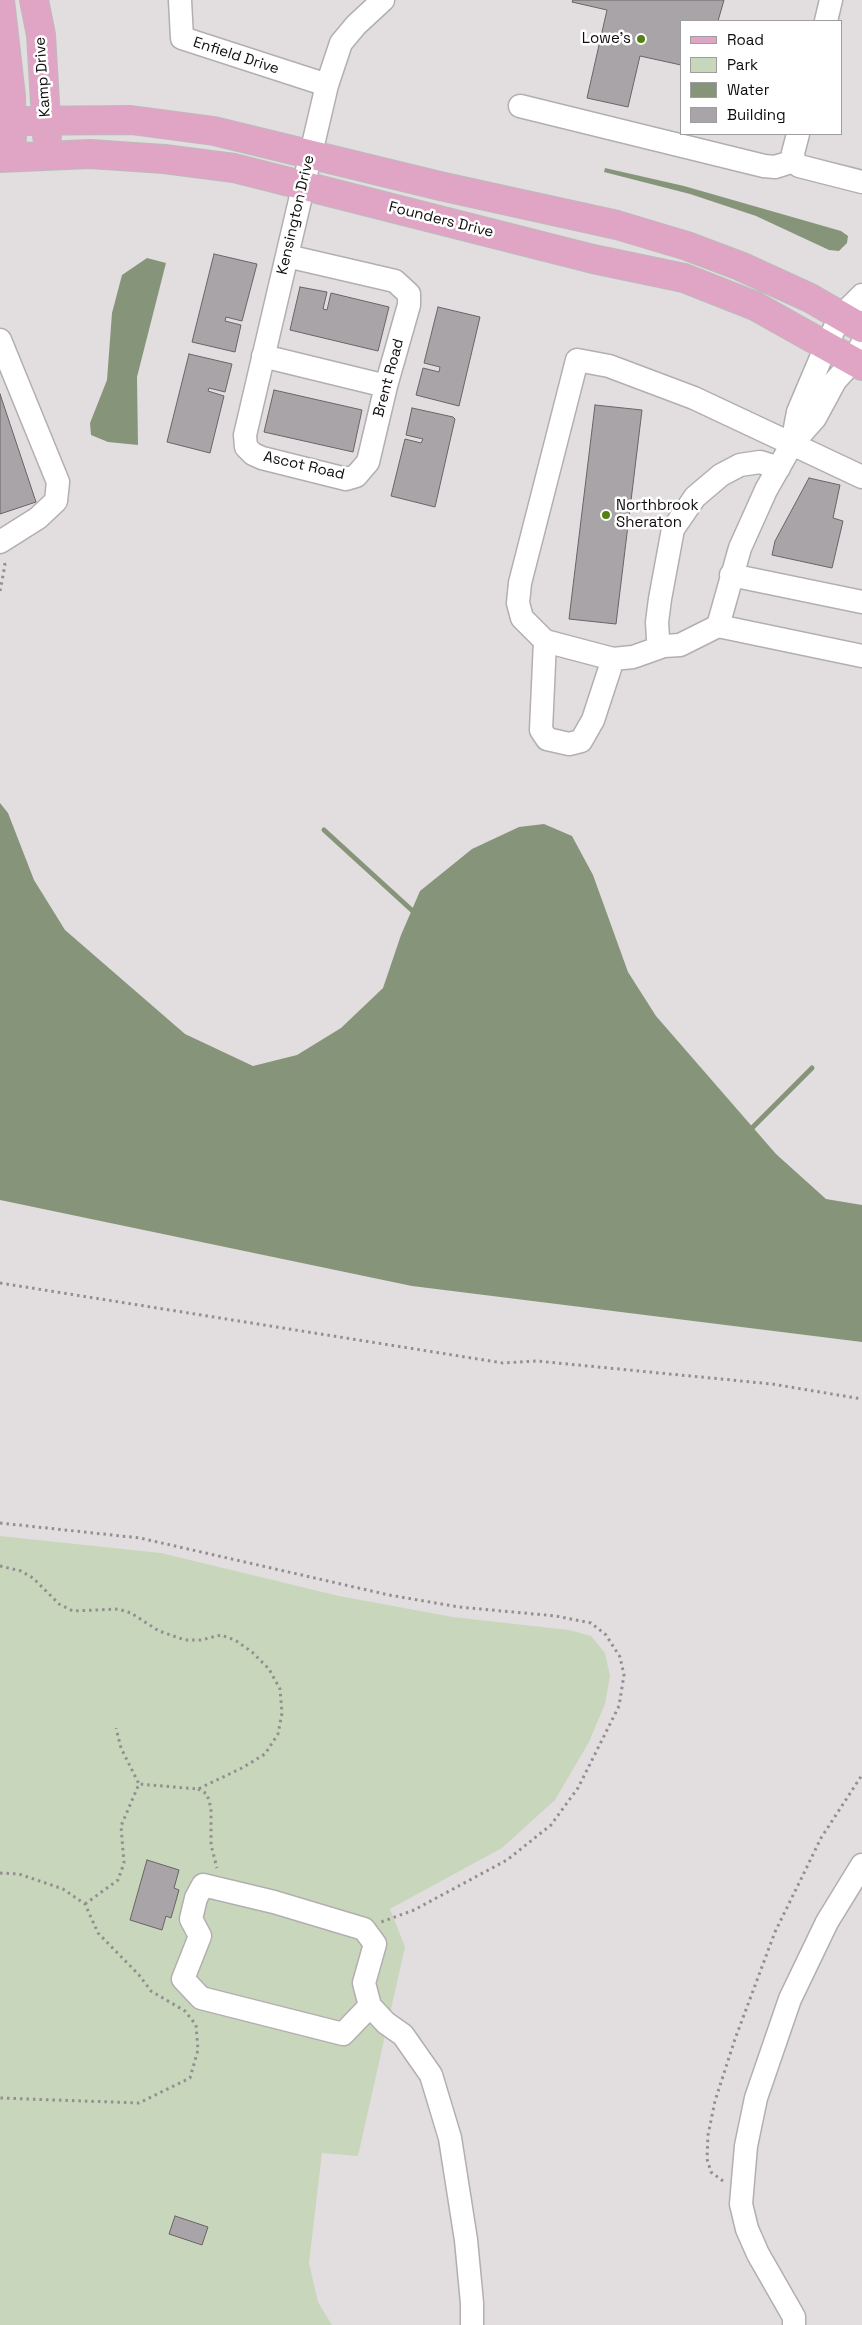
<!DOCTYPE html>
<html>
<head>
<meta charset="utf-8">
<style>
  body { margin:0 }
  #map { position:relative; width:862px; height:2325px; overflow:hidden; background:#e2dee0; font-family:"Space Grotesk",sans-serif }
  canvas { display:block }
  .legend { position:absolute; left:680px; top:20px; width:162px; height:115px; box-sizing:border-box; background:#fff; border:1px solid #9f9e9e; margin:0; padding:6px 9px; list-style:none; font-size:15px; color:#0e0c0d }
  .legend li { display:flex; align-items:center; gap:10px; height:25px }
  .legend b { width:25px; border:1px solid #9f9e9e }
</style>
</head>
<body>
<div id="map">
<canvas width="862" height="2325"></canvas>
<ul class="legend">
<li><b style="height:6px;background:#e0a4c5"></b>Road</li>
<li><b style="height:14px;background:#c8d7bb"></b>Park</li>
<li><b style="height:14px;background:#86957a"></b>Water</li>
<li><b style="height:14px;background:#a9a4a7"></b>Building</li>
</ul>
</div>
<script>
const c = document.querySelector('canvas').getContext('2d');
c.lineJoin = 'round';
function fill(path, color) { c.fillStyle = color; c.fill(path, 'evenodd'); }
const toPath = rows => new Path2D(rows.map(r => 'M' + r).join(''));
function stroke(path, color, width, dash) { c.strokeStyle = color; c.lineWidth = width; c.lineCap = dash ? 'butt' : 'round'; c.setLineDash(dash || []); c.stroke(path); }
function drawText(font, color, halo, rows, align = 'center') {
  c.font = font + ' "Space Grotesk",sans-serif'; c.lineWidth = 5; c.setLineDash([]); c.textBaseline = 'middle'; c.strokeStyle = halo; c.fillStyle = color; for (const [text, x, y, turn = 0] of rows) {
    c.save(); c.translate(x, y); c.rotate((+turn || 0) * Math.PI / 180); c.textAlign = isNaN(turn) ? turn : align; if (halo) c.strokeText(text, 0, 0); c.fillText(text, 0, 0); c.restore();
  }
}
fill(toPath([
  [0,1536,161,1553,339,1596,453,1617,569,1630,591,1636,605,1653,610,1676,605,1704,589,1742,555,1800,502,1848,390,1909,405,1947,358,2156,322,2153,309,2263,318,2302,332,2325,0,2325]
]), '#c8d7bb');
fill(toPath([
  [605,168,684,186,841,231,848,236,847,243,839,251,829,250,756,216,690,194,604,172],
  [147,258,166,263,137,377,138,445,108,442,91,435,90,423,107,380,112,313,122,275],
  [0,803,8,813,34,880,65,930,185,1034,253,1066,297,1055,341,1028,383,988,401,935,420,891,472,849,519,827,544,824,572,836,593,875,628,972,656,1016,776,1154,826,1199,862,1205,862,1342,412,1286,0,1200]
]), '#86957a');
stroke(toPath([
  [324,830,416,914],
  [748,1132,812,1068]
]), '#86957a', 5);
const building = toPath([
  [573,0,724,0,718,21,681,21,681,65,640,56,628,107,587,98,607,10,572,2,573,0],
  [214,254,257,264,242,321,226,317,225,321,241,325,235,352,192,342,214,254],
  [300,287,327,292,323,309,327,310,331,293,389,307,378,351,290,330,300,287],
  [438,307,480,317,459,406,416,395,423,368,439,372,440,367,424,363,438,307],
  [189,354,232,364,225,392,209,388,208,391,224,396,210,453,167,442,189,354],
  [274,390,362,410,353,452,264,432,274,390],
  [0,394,36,502,0,514,0,394],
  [595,405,642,410,616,624,569,619,595,405],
  [412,408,453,417,455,419,435,507,391,496,405,439,421,443,423,439,406,435,412,408],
  [809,478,840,485,833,518,843,521,832,568,772,555,775,541,809,478],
  [147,1860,179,1870,174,1888,179,1890,171,1918,166,1916,162,1930,130,1920,147,1860],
  [175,2216,208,2227,202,2245,169,2234,175,2216]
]);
fill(building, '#a9a4a7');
stroke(building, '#686466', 1);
const minor = toPath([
  [180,0,182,38,327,85],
  [826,21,831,0],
  [520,106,764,166,775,167,794,161],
  [798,134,793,153,794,161,799,166,862,182],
  [287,256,395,281,409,294,409,305,386,386,368,462,356,476,346,479,262,458,253,454,246,447,245,435,327,85,341,43,356,25,383,0],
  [0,340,58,482,56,501,38,518,0,542],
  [263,356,386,386],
  [793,443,815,418,835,381,853,361,862,344],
  [792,444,798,412,826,346,840,317,862,295],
  [862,477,792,444,766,490,740,548,718,626,862,656],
  [731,575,862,602],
  [718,626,680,645,664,646,658,639,657,622,660,599,673,529,695,497,721,475,740,465,760,462,779,468],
  [545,641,541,730,547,739,569,744,581,741,593,720,613,659],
  [664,646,633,657,613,659,545,641,522,618,518,603,520,583,577,360,609,366,694,398,792,444],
  [370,2006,343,2034,201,1998,183,1979,200,1936,191,1919,196,1898,203,1885,274,1902,364,1929,375,1944,364,1983,370,2006,386,2023,403,2035,431,2075,450,2138,466,2240,472,2303,472,2325],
  [794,2325,794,2317,758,2254,747,2229,741,2204,746,2146,756,2098,790,1999,827,1922,862,1865]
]);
const major = toPath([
  [0,0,11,96,12,138],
  [34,0,41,35,47,136],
  [0,121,131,120,214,131,440,186,617,225,687,246,740,266,810,298,862,328],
  [0,158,90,154,164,159,234,168,593,259,684,278,755,306,862,366]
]);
stroke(minor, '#b3aeb0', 25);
stroke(major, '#bcbbbb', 30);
stroke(toPath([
  [0,591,5,565,3,560],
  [0,1283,503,1363,537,1361,772,1384,862,1399],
  [0,1523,140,1538,389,1595,459,1607,556,1616,591,1623,606,1635,620,1657,624,1675,619,1706,578,1788,551,1825,507,1860,414,1910,381,1922],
  [0,1566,21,1571,33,1578,59,1604,73,1611,118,1609,131,1613,159,1631,185,1640,201,1640,221,1635,235,1640,252,1652,269,1669,280,1689,282,1713,278,1734,265,1754,242,1768,198,1789,139,1784],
  [198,1789,207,1794,211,1808,211,1845,217,1868],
  [0,1873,19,1874,63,1889,85,1904,98,1933,139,1975,151,1991,185,2011,196,2025,198,2050,190,2078,139,2103,0,2098],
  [85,1904,118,1880,124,1863,121,1826,139,1784,121,1748,116,1728],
  [723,2181,711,2172,707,2159,708,2135,715,2101,735,2039,775,1932,803,1875,821,1838,862,1775]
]), '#938f91', 3, [2.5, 4]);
stroke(minor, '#fff', 22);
stroke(major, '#e0a4c5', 28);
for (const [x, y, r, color] of [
  [641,39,5,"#538211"],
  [606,515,5,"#538211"]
]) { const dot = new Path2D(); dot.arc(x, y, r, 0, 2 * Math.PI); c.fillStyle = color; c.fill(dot); stroke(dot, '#fff', 2); }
drawText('15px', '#0e0c0d', '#fff', [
  ["Lowe's",631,39],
  ["Northbrook",616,506,"left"],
  ["Sheraton",616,523,"left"]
], 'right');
drawText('15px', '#0e0c0d', '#fff', [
  ["Enfield Drive",236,56,18],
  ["Kamp Drive",43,77,-94],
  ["Kensington Drive",296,215,-77],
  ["Founders Drive",441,220,14],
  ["Brent Road",389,378,-75],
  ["Ascot Road",304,466,13]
]);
</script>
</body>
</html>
